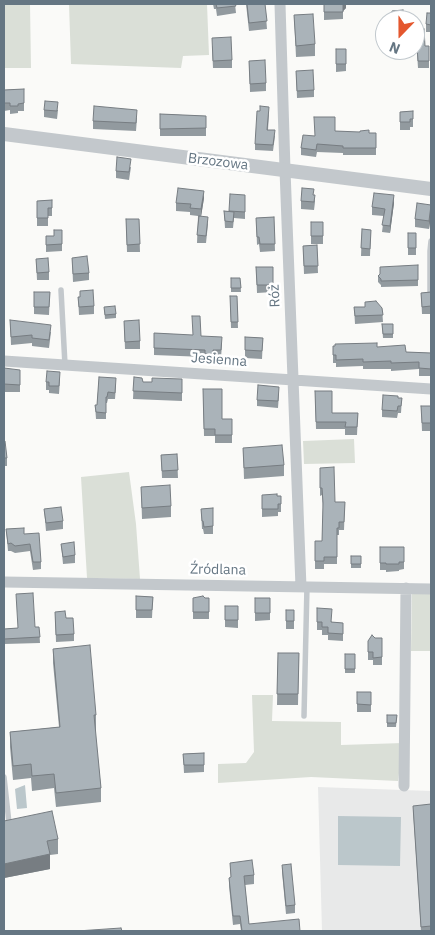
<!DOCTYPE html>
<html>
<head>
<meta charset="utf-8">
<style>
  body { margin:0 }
  #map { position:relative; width:435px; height:935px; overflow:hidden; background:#fafaf8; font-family:"IBM Plex Sans",sans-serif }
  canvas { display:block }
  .frame { position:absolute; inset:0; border:5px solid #657683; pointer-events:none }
  .north { position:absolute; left:375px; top:10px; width:50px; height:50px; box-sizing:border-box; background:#fff; border:1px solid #c1c8cd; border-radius:50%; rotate:202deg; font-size:14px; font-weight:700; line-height:20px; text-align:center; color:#657683 }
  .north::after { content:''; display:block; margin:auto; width:18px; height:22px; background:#e4572e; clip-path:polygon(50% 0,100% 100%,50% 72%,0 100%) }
</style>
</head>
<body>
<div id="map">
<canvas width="435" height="935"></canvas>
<div class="frame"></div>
<div class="north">N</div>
</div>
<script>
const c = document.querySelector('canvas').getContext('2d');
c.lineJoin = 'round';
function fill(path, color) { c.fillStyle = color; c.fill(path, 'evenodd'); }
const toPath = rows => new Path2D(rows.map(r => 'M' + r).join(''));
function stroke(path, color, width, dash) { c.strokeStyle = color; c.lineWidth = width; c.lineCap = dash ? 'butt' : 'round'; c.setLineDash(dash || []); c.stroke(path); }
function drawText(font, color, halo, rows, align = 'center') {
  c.font = font + ' "IBM Plex Sans",sans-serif'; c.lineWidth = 5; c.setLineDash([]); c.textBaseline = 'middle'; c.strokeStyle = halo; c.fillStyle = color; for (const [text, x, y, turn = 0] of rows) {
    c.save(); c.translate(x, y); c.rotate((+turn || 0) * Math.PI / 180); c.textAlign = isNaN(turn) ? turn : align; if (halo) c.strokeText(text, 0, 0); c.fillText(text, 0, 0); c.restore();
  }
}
fill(toPath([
  [318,787,431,791,431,931,322,931]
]), '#e8e9e9');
fill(toPath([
  [4,4,30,4,31,68,4,68],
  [69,4,207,4,209,55,183,56,181,68,71,64],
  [354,439,355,463,304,464,303,441],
  [129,472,136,524,140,579,87,578,81,477],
  [412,594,431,594,431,651,411,651],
  [252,695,273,695,272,721,341,722,341,745,403,743,398,781,311,777,218,783,218,764,246,763,254,752]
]), '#dadfd7');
fill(toPath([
  [25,785,27,808,17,809,15,789],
  [338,816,401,817,400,866,338,865]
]), '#bbc7cb');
stroke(toPath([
  [61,290,65,365],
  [430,291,430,251,431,241],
  [304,716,307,586],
  [4,777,9,823]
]), '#c3c8cc', 5.5);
stroke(toPath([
  [280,4,285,170,301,587],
  [4,361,431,389],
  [4,582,431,589],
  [404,786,406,588]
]), '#c3c8cc', 11);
stroke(toPath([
  [4,134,431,189]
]), '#c3c8cc', 14);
fill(toPath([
  [213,4,235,4,236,13,217,16,216,9,214,9],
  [246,4,265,4,267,29,249,31],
  [324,4,346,4,346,8,343,11,343,19,324,20],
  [431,13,431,32,426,32,426,24],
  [294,15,315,44,315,56,296,57],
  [416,37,425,46,429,46,429,68,418,68],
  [212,46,232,60,232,68,213,68],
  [336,49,346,49,346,71,336,72],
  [249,61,266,83,266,91,250,92],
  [296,71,314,90,314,97,297,98],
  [24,89,24,111,18,111,18,113,10,114,10,110,4,111,4,90],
  [44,110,58,110,57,119,44,117],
  [413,111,413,127,410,127,410,130,400,130,400,112],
  [269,113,268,130,275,136,273,151,255,150,255,144],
  [160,114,206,116,206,136,160,136],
  [137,118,136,131,93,129,93,121],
  [335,131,369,133,376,133,376,155,343,155,343,153,317,152,316,157,301,155,301,148,315,136],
  [131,167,129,180,116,178,116,171],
  [314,195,315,202,314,210,301,209,301,201],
  [204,198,201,216,208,224,206,243,197,243,198,216,190,215,190,212,176,211,176,203],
  [52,200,52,216,48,216,48,226,37,226,37,201],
  [245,202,245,219,234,218,233,228,225,228,224,211,229,211],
  [394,203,390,233,382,232,384,216,372,215,372,207],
  [431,205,431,214,429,229,415,227,415,219],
  [274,217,275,251,260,252,259,244,257,245,256,218],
  [126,219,139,219,140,252,127,252],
  [311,222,323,222,323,244,311,244],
  [362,229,371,230,370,256,361,256],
  [62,230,62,251,46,252,46,236,54,236],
  [408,233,416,233,416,255,408,255],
  [317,245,318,273,304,274,303,246],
  [72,258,89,273,89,280,73,282],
  [36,259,49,272,49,280,37,280],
  [418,265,418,286,381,287,381,285,378,282,378,276,380,274],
  [256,267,273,267,273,292,257,293],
  [231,278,240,278,241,292,231,292],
  [80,291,94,306,94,314,79,315,78,297,80,297],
  [34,292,50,292,49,315,34,314],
  [431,292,431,314,422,314,421,293],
  [230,296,237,296,238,328,231,328],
  [104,307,116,314,116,318,105,319],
  [354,307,382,308,383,322,355,324],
  [10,320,51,332,49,348,32,346,32,343,11,345],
  [124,321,140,341,140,349,125,349],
  [382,324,393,324,393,338,383,338],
  [154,333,201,336,222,344,221,358,213,357,213,361,205,361,205,357,154,355],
  [245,337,263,338,262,359,245,358],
  [377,347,406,352,431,353,431,376,419,376,419,369,391,371,391,369,363,369,363,366,336,367,336,363,333,363,333,353],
  [4,368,20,378,20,392,4,392],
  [99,377,116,385,115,399,108,399,107,403,106,403,106,419,96,419,95,405,97,405],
  [134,377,143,382,152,382,182,379,182,401,133,399],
  [60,379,59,394,49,393,49,390,46,390,46,382],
  [203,389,222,419,232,419,232,443,215,443,215,436,204,436],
  [315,391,332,413,358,413,357,435,345,435,345,429,316,429],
  [279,394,278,408,257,406,257,400],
  [402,398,401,413,398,413,397,418,382,417,382,410],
  [421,406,431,406,431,431,422,431],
  [4,441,7,458,7,466,4,466],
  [243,448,284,465,284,476,244,479],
  [177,454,178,478,162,478,161,455],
  [320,468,335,502,345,502,344,530,339,530,339,535,337,535,337,564,324,564,324,569,315,569,315,541,322,541,323,508,322,495,320,496],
  [141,487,171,506,171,517,142,519],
  [262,495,281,496,281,512,278,512,278,516,262,517],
  [213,508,213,534,204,534,203,529,202,529,201,509],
  [44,509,63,521,63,529,46,531],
  [6,529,24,534,41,562,41,569,33,570,30,551,15,553,11,551,8,551],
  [61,544,75,555,75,563,63,564],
  [380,547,404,547,404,569,399,570,399,571,386,572,386,570,380,570],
  [351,556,361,556,361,568,351,568],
  [136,596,153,597,152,618,136,618],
  [193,598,209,598,209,619,193,619],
  [255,598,270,598,270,620,255,621],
  [225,606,238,606,238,628,225,627],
  [317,608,332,622,343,623,343,641,328,640,328,635,322,635,322,630,317,630],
  [286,610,294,610,294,629,286,629],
  [55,612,66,618,74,634,74,641,56,642],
  [35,627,39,627,40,643,4,644,4,629],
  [375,638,382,638,382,665,373,665,373,660,368,660,368,641],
  [53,649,96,715,96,730,95,730,101,788,101,802,56,807,54,788,32,791,31,778,13,780,10,747,10,732,59,727,53,663],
  [278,653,299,653,298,705,277,705],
  [345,654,355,654,355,673,345,673],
  [371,692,371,712,357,712,357,704],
  [387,715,397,715,396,727,387,727],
  [204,753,204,772,184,773,183,754],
  [431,804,431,931,421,931,413,810],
  [4,821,58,839,58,854,50,855,50,869,4,878],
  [230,863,254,875,254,884,245,885,249,924,300,931,241,931,240,924,233,925,229,886,229,878,231,878],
  [282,865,295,905,295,913,286,914,282,872]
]), '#929a9f');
fill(toPath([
  [343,4,346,4,346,8,343,11],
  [204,191,204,198,201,217,201,209],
  [394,195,394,203,390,233,390,226],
  [431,206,431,214,429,229,429,221],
  [50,854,50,869,4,878,4,864]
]), '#777d82');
const building = toPath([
  [216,4,235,4,236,6,217,8,216,4],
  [247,4,265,4,267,21,249,23,247,4],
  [324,4,343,4,343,12,324,12,324,4],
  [403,10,403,20,392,20,392,11,403,10],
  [427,13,431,13,431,25,426,24,427,13],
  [313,14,315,44,296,46,294,15,313,14],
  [424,29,425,46,429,46,429,61,418,61,416,30,424,29],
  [231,37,232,60,213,61,212,38,231,37],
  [336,49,346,49,346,64,336,64,336,49],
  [265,60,266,83,250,84,249,61,265,60],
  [313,70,314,90,297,91,296,71,313,70],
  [24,89,24,103,18,104,18,106,10,106,10,103,4,103,4,90,24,89],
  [45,101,58,102,57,111,44,110,45,101],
  [94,106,137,110,136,123,93,121,94,106],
  [260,106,269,107,267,130,275,130,273,145,255,144,257,111,260,111,260,106],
  [413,111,413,119,410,119,410,122,400,122,400,112,413,111],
  [160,114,206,116,206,128,160,129,160,114],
  [314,117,335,117,335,131,360,132,360,131,369,130,369,133,376,133,376,148,343,148,343,146,317,144,316,150,301,148,303,135,315,136,314,117],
  [117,157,131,159,129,172,116,171,117,157],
  [178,188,204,191,201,209,190,208,191,204,176,203,178,188],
  [302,188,314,189,313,195,315,195,314,202,301,201,302,188],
  [374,193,394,195,390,226,382,225,385,209,372,207,374,193],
  [230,194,245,195,245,212,229,211,230,194],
  [52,200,52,208,48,208,48,218,37,218,37,201,52,200],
  [417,203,431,205,429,221,415,219,417,203],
  [224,211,234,212,233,222,225,221,224,211],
  [199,216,208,217,206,236,197,235,199,216],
  [274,217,275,244,260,244,259,237,257,237,256,218,274,217],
  [126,219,139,219,140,244,127,245,126,219],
  [311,222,323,222,323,236,311,236,311,222],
  [362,229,371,230,370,249,361,248,362,229],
  [54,230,62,230,62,244,46,245,46,236,54,236,54,230],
  [408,233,416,233,416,248,408,248,408,233],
  [317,245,318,266,304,266,303,246,317,245],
  [87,256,89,273,73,274,72,258,87,256],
  [48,258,49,272,37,273,36,259,48,258],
  [418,265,418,280,381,281,381,279,378,276,380,274,380,267,418,265],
  [256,267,273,267,273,285,257,285,256,267],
  [231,278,240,278,241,288,231,288,231,278],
  [93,290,94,306,79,307,78,297,80,297,80,291,93,290],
  [34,292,50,292,49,307,34,307,34,292],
  [431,292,431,306,422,307,421,293,431,292],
  [230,296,237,296,238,322,231,322,230,296],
  [376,301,382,308,383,315,355,316,354,307,365,307,365,302,376,301],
  [115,306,116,314,105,315,104,307,115,306],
  [192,316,200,316,201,336,222,337,221,350,213,350,213,354,205,354,205,350,154,348,154,333,193,335,192,316],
  [10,320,51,325,49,340,32,338,32,335,11,337,10,320],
  [139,320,140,341,125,342,124,321,139,320],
  [382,324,393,324,393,334,383,334,382,324],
  [245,337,263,338,262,351,245,350,245,337],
  [377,343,377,347,405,345,406,352,431,353,431,369,419,368,419,362,391,363,391,361,363,362,363,359,336,360,336,355,333,355,333,346,335,346,335,344,377,343],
  [4,368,20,370,20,385,4,384,4,368],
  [47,371,60,372,59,386,49,386,49,382,46,382,47,371],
  [99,377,116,378,115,393,108,392,107,397,106,397,106,413,96,412,95,405,97,405,99,377],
  [134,377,142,378,143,382,152,382,152,378,182,379,182,393,133,391,134,377],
  [258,385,279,387,278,401,257,400,258,385],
  [203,389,222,389,222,419,232,419,232,435,215,435,215,429,204,429,203,389],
  [315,391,332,391,332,413,358,413,357,427,345,427,346,422,316,422,315,391],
  [383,395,398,396,398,398,402,398,401,406,398,406,397,411,382,410,383,395],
  [421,406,431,406,431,423,422,423,421,406],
  [4,441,5,441,7,458,4,458,4,441],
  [282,445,284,465,244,468,243,448,282,445],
  [177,454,178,470,162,471,161,455,177,454],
  [334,467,335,502,345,502,344,522,339,522,339,528,337,528,337,557,324,557,324,561,315,561,315,541,322,541,323,503,322,488,320,488,320,468,334,467],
  [170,485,171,506,142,508,141,487,170,485],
  [277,494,277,496,281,496,281,504,278,504,278,509,262,509,262,495,277,494],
  [61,507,63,521,46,523,44,509,61,507],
  [213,508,213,526,204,527,203,521,202,521,201,509,213,508],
  [24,528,24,534,39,533,41,562,33,562,30,544,15,546,11,543,8,544,6,529,24,528],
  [74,542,75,555,63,557,61,544,74,542],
  [380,547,404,547,404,562,399,562,399,564,386,564,386,563,380,563,380,547],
  [351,556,361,556,361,564,351,564,351,556],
  [33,593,35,627,39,627,40,637,4,639,4,629,18,628,16,594,33,593],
  [136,596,153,597,152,610,136,610,136,596],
  [203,596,205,598,209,598,209,612,193,612,193,598,203,596],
  [255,598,270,598,270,613,255,613,255,598],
  [225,606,238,606,238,620,225,620,225,606],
  [317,608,332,609,331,622,343,623,343,634,328,633,328,627,322,627,322,622,317,622,317,608],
  [286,610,294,610,294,621,286,621,286,610],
  [65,611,66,618,73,618,74,634,56,635,55,612,65,611],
  [372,635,375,638,382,638,382,657,373,658,373,652,368,652,368,641,372,635],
  [90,645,96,715,94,715,101,788,56,793,54,774,32,776,31,764,13,766,10,732,60,727,53,649,90,645],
  [278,653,299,653,298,694,277,694,278,653],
  [345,654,355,654,355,669,345,669,345,654],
  [357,692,371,692,371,705,357,704,357,692],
  [387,715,397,715,396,723,387,723,387,715],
  [204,753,204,765,184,765,183,754,204,753],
  [431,804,431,926,421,927,413,806,431,804],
  [52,811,58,839,47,841,50,854,4,864,4,821,52,811],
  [252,860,254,875,244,876,249,924,299,919,300,931,242,931,240,916,233,916,229,878,231,877,230,863,252,860],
  [291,864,295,905,286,906,282,865,291,864],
  [121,928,122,931,77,931,121,928]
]);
fill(building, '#aab3b9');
stroke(building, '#777d82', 1);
drawText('14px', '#657683', '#fff', [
  ["Brzozowa",218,162,7],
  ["Róż",275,296,-92],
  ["Jesienna",219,360,4],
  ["Źródlana",218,570,1]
]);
</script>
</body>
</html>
